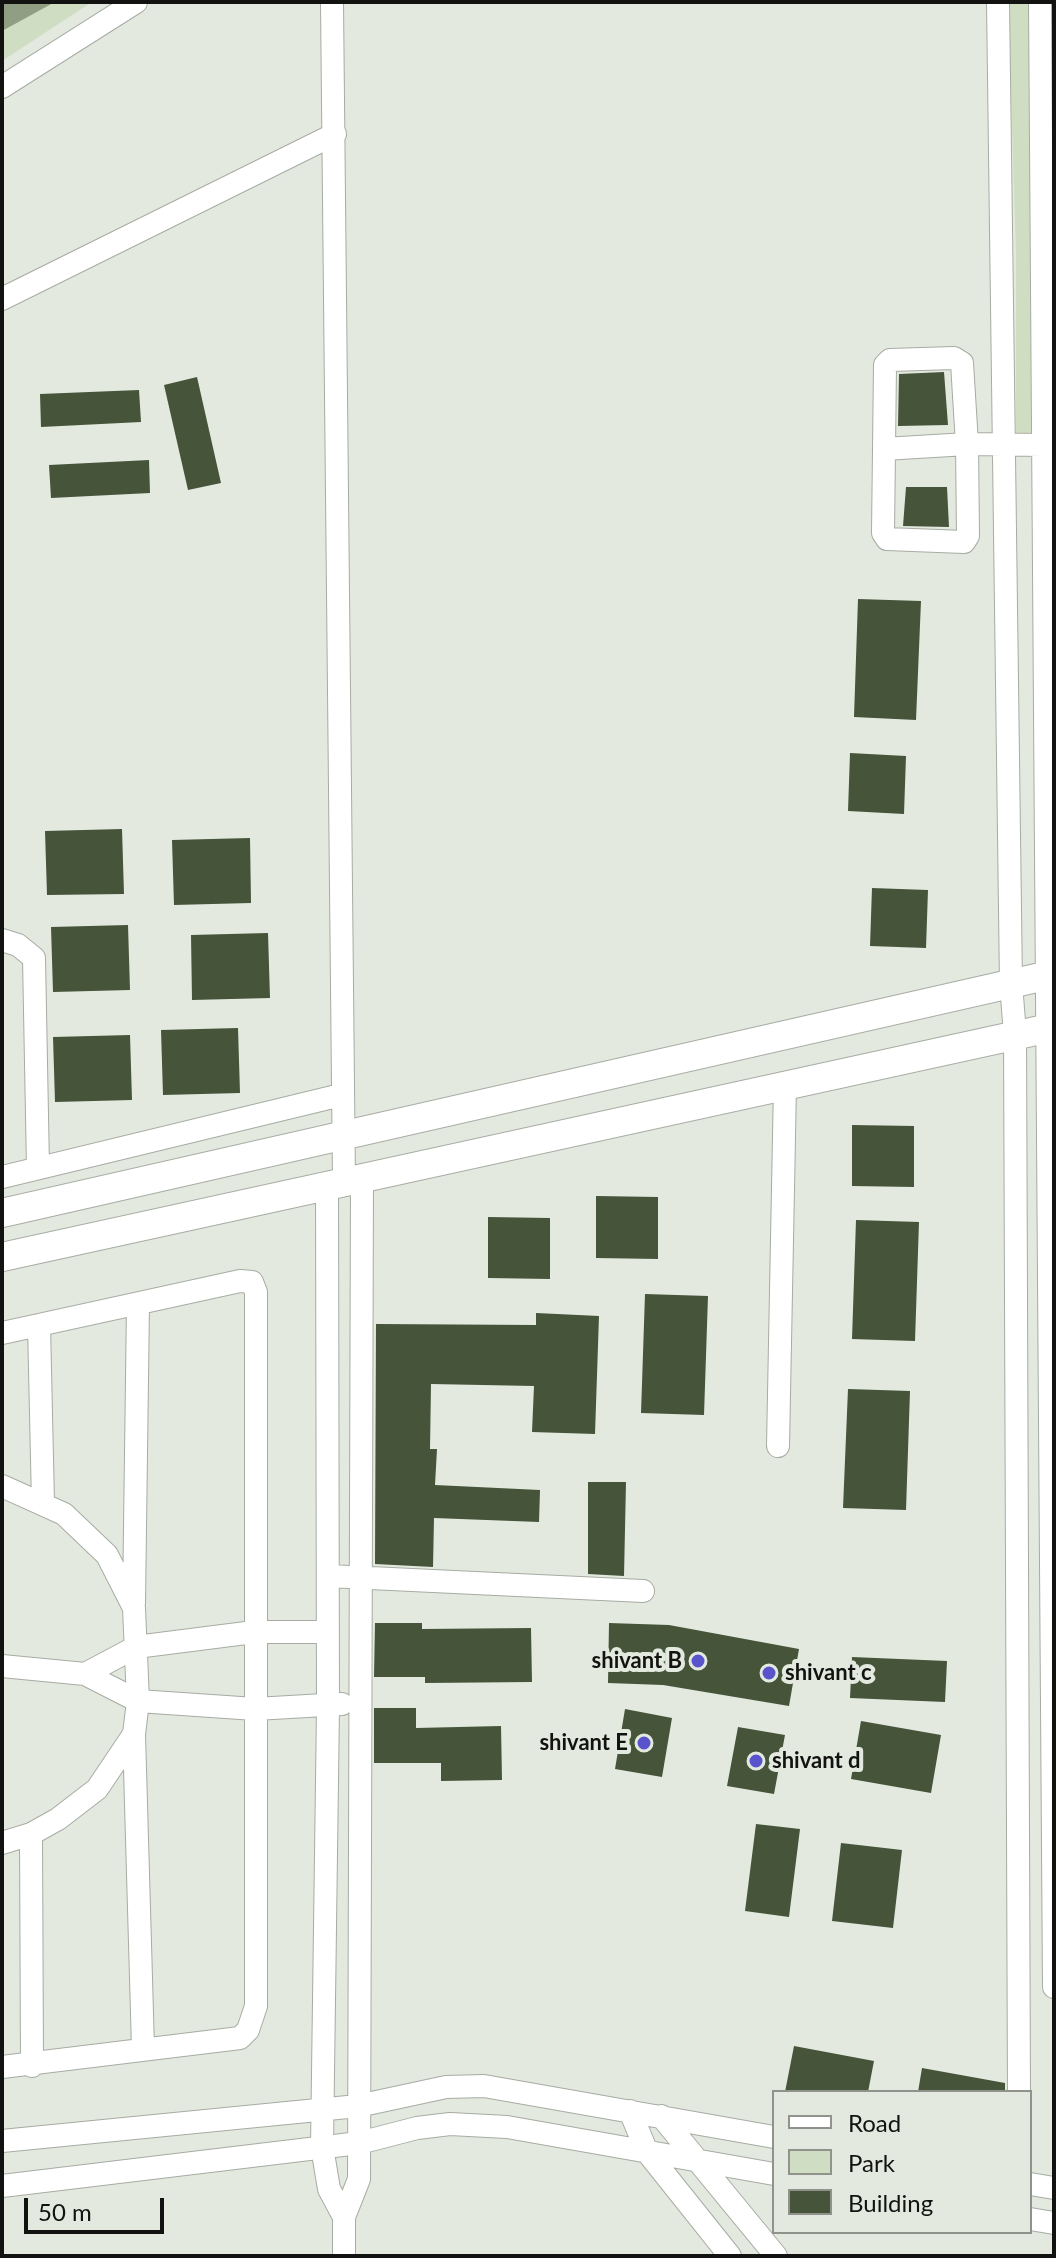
<!DOCTYPE html>
<html>
<head>
<meta charset="utf-8">
<style>
  body { margin:0 }
  #map { position:relative; width:1056px; height:2258px; overflow:hidden; background:#e3e9df; font-family:Lato,sans-serif }
  canvas { display:block }
  .frame { position:absolute; inset:0; border:4px solid #121310; pointer-events:none }
  .legend { position:absolute; left:772px; top:2090px; width:260px; height:144px; box-sizing:border-box; background:#e3e9df; border:2px solid #8f938c; margin:0; padding:10px 14px; list-style:none; font-size:24px; color:#121310 }
  .legend li { display:flex; align-items:center; gap:16px; height:40px }
  .legend b { width:40px; border:2px solid #8f938c }
  .scale { position:absolute; left:24px; top:2198px; width:140px; height:36px; box-sizing:border-box; border:4px solid #121310; border-top:0; padding-left:10px; font-size:24px; line-height:28px; white-space:nowrap; color:#121310; -webkit-text-stroke:6px #e3e9df; paint-order:stroke }
</style>
</head>
<body>
<div id="map">
<canvas width="1056" height="2258"></canvas>
<div class="frame"></div>
<ul class="legend">
<li><b style="height:10px;background:#fff"></b>Road</li>
<li><b style="height:22px;background:#cfdec3"></b>Park</li>
<li><b style="height:22px;background:#46543a"></b>Building</li>
</ul>
<div class="scale">50 m</div>
</div>
<script>
const c = document.querySelector('canvas').getContext('2d');
c.lineJoin = 'round';
function fill(path, color) { c.fillStyle = color; c.fill(path, 'evenodd'); }
const toPath = rows => new Path2D(rows.map(r => 'M' + r).join(''));
function stroke(path, color, width, dash) { c.strokeStyle = color; c.lineWidth = width; c.lineCap = dash ? 'butt' : 'round'; c.setLineDash(dash || []); c.stroke(path); }
function drawText(font, color, halo, rows, align = 'center') {
  c.font = font + ' Lato,sans-serif'; c.lineWidth = 8; c.setLineDash([]); c.textBaseline = 'middle'; c.strokeStyle = halo; c.fillStyle = color; for (const [text, x, y, turn = 0] of rows) {
    c.save(); c.translate(x, y); c.rotate((+turn || 0) * Math.PI / 180); c.textAlign = isNaN(turn) ? turn : align; if (halo) c.strokeText(text, 0, 0); c.fillText(text, 0, 0); c.restore();
  }
}
fill(toPath([
  [2,2,92,2,2,61],
  [1008,2,1031,2,1035,432,1016,434,1016,253]
]), '#cfdec3');
fill(toPath([
  [2,2,55,2,2,31]
]), '#909f83');
fill(toPath([
  [944,372,948,425,898,426,899,374],
  [197,377,221,483,188,490,164,385],
  [139,390,141,422,41,427,40,394],
  [149,460,150,493,51,498,49,465],
  [906,487,947,487,949,527,903,526],
  [858,599,921,601,916,720,854,717],
  [850,753,906,756,904,814,848,811],
  [122,829,124,894,47,895,45,831],
  [250,838,251,903,174,905,172,840],
  [872,888,928,890,926,948,870,946],
  [128,925,130,990,53,992,51,927],
  [268,933,270,998,192,1000,191,935],
  [238,1028,240,1093,163,1095,161,1030],
  [130,1035,132,1100,55,1102,53,1037],
  [852,1125,914,1126,914,1187,852,1186],
  [596,1196,658,1197,658,1259,596,1258],
  [488,1217,550,1218,550,1279,488,1278],
  [856,1220,919,1222,915,1341,852,1339],
  [645,1294,708,1296,704,1415,641,1413],
  [536,1313,599,1316,595,1434,532,1432,534,1386,431,1384,430,1449,437,1449,435,1485,540,1490,539,1522,434,1518,433,1567,375,1564,376,1324,536,1325],
  [848,1389,910,1391,906,1510,843,1508],
  [588,1482,626,1482,624,1576,588,1574],
  [375,1623,422,1623,422,1629,531,1628,532,1682,425,1683,425,1677,374,1677],
  [609,1623,669,1625,799,1649,789,1706,663,1685,608,1683],
  [852,1657,947,1661,945,1702,850,1698],
  [374,1708,416,1708,416,1728,501,1726,502,1780,441,1781,441,1763,374,1763],
  [625,1709,672,1718,662,1777,615,1769],
  [861,1721,941,1735,931,1793,851,1779],
  [738,1727,785,1735,774,1794,727,1786],
  [756,1824,800,1829,789,1917,745,1911],
  [841,1843,902,1850,893,1928,832,1921],
  [794,2046,874,2061,868,2092,785,2092],
  [922,2068,1005,2083,1005,2092,918,2092]
]), '#46543a');
const minor = toPath([
  [332,2,344,1182],
  [998,2,1011,984,1015,1034,1019,2092],
  [1040,2,1054,1987],
  [2,87,136,2],
  [2,299,335,134],
  [884,449,967,444,962,363,954,358,890,360,885,365,883,533,887,539,964,542,968,536,967,444,1043,445],
  [2,940,18,945,34,958,38,1168],
  [2,1177,341,1095],
  [327,1185,328,1707,322,2147,329,2189,344,2217],
  [39,1325,43,1503],
  [2,1333,240,1281,252,1282,256,1292,256,2006,248,2030,240,2038,2,2067],
  [778,1446,785,1085],
  [2,1486,64,1514,107,1555,134,1608,138,1701,134,1734,97,1789,58,1819,31,1834,2,1843],
  [328,1576,643,1591],
  [134,1603,138,1304],
  [2,1666,85,1674,138,1701,255,1709,342,1704],
  [85,1674,136,1647,254,1632,328,1632],
  [134,1734,143,2048],
  [31,1834,32,2066],
  [630,2111,647,2152,730,2256],
  [661,2116,776,2256],
  [2,2141,358,2106,446,2087,484,2086,774,2137],
  [1030,2184,1054,2188],
  [2,2186,359,2143,417,2128,450,2124,507,2127,774,2174],
  [1030,2219,1054,2223],
  [344,2256,344,2217,359,2179,362,1178]
]);
const major = toPath([
  [2,1213,1054,974],
  [2,1257,1054,1027]
]);
stroke(minor, '#a7aca3', 24);
stroke(major, '#a7aca3', 30);
stroke(minor, '#fff', 22);
stroke(major, '#fff', 28);
for (const [x, y, r, color] of [
  [698,1661,8,"#5a54cc"],
  [769,1673,8,"#5a54cc"],
  [644,1743,8,"#5a54cc"],
  [756,1761,8,"#5a54cc"]
]) { const dot = new Path2D(); dot.arc(x, y, r, 0, 2 * Math.PI); c.fillStyle = color; c.fill(dot); stroke(dot, '#e3e9df', 3); }
drawText('bold 22px', '#121310', '#e3e9df', [
  ["shivant B",682,1661],
  ["shivant c",785,1673,"left"],
  ["shivant E",628,1743],
  ["shivant d",772,1761,"left"]
], 'right');
</script>
</body>
</html>
